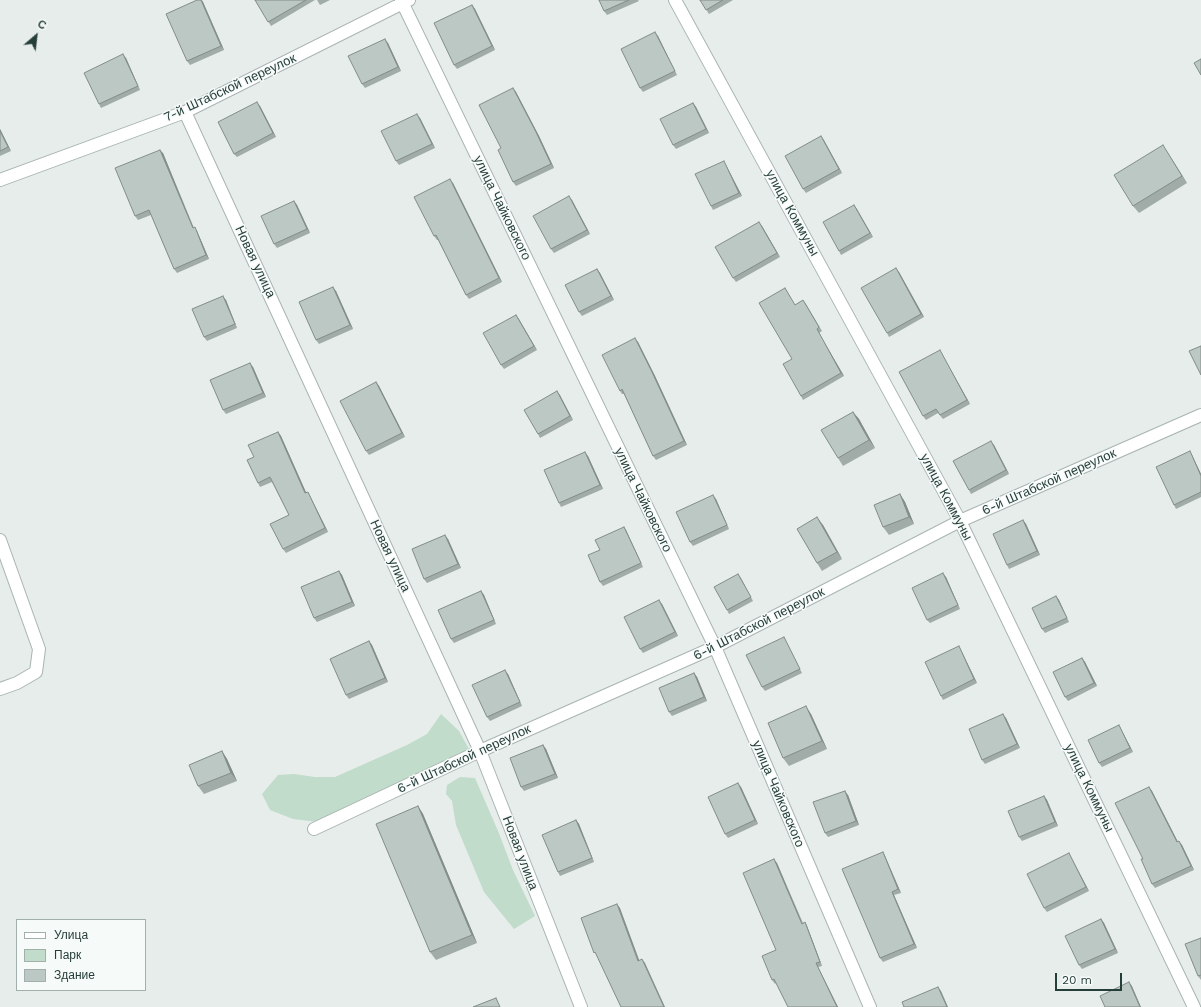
<!DOCTYPE html>
<html>
<head>
<meta charset="utf-8">
<style>
  body { margin:0 }
  #map { position:relative; width:1201px; height:1007px; overflow:hidden; background:#e6edeb; font-family:"Work Sans",sans-serif }
  canvas { display:block }
  .legend { position:absolute; left:16px; top:919px; width:130px; height:72px; box-sizing:border-box; background:#f6faf8; border:1px solid #a3afac; margin:0; padding:5px 7px; list-style:none; font-size:12px; color:#263e3a }
  .legend li { display:flex; align-items:center; gap:8px; height:20px }
  .legend b { width:20px; border:1px solid #a3afac }
  .north { position:absolute; left:16px; top:16px; width:40px; height:40px; -webkit-text-stroke:3px #f6faf8; paint-order:stroke; rotate:28deg; font-size:11px; font-weight:700; line-height:16px; text-align:center; color:#263e3a }
  .north::after { content:''; display:block; margin:auto; width:14px; height:18px; background:#263e3a; clip-path:polygon(50% 0,100% 100%,50% 72%,0 100%) }
  .scale { position:absolute; left:1055px; top:973px; width:67px; height:18px; box-sizing:border-box; border:2px solid #263e3a; border-top:0; padding-left:5px; font-size:12px; line-height:14px; white-space:nowrap; color:#263e3a; -webkit-text-stroke:3px #f6faf8; paint-order:stroke }
</style>
</head>
<body>
<div id="map">
<canvas width="1201" height="1007"></canvas>
<ul class="legend">
<li><b style="height:5px;background:#fff"></b>Улица</li>
<li><b style="height:11px;background:#c1dccb"></b>Парк</li>
<li><b style="height:11px;background:#bbc8c4"></b>Здание</li>
</ul>
<div class="north">С</div>
<div class="scale">20 m</div>
</div>
<script>
const c = document.querySelector('canvas').getContext('2d');
c.lineJoin = 'round';
function fill(path, color) { c.fillStyle = color; c.fill(path, 'evenodd'); }
const toPath = rows => new Path2D(rows.map(r => 'M' + r).join(''));
function stroke(path, color, width, dash) { c.strokeStyle = color; c.lineWidth = width; c.lineCap = dash ? 'butt' : 'round'; c.setLineDash(dash || []); c.stroke(path); }
function drawText(font, color, halo, rows, align = 'center') {
  c.font = font + ' "Work Sans",sans-serif'; c.lineWidth = 3; c.setLineDash([]); c.textBaseline = 'middle'; c.strokeStyle = halo; c.fillStyle = color; for (const [text, x, y, turn = 0] of rows) {
    c.save(); c.translate(x, y); c.rotate((+turn || 0) * Math.PI / 180); c.textAlign = isNaN(turn) ? turn : align; if (halo) c.strokeText(text, 0, 0); c.fillText(text, 0, 0); c.restore();
  }
}
fill(toPath([
  [441,714,459,731,469,749,441,765,409,778,358,804,318,822,293,819,270,810,262,794,278,775,294,774,315,777,335,777,407,745,427,734],
  [460,777,475,778,498,831,513,870,535,916,514,929,484,892,456,825,452,801,446,794,447,785]
]), '#c1dccb');
const street = toPath([
  [401,0,715,647,870,1007],
  [675,0,960,521,1194,1007],
  [185,112,480,751,581,1007],
  [0,180,185,112,409,0],
  [0,540,39,649,36,672,17,683,0,689],
  [314,829,480,751,715,647,960,521,1201,415]
]);
stroke(street, '#a9b5b2', 14);
stroke(street, '#fff', 12);
fill(toPath([
  [197,0,202,0,203,2,224,50,190,65,187,61],
  [255,0,315,0,271,26],
  [317,0,330,0,320,5],
  [599,0,638,0,639,1,607,15,604,11],
  [700,0,733,0,709,14],
  [472,5,475,9,495,50,457,69,454,65],
  [658,36,677,75,643,92,640,88],
  [388,43,401,71,365,88,362,84],
  [126,58,140,90,101,108,99,104],
  [513,88,516,92,539,136,554,168,516,186,513,182],
  [693,103,696,107,709,133,676,149,673,145],
  [260,106,276,137,237,157,234,154],
  [420,118,435,148,399,165,396,161],
  [0,129,11,151,0,156],
  [821,136,842,173,806,193,803,189],
  [163,153,194,228,197,231,209,259,177,273,174,269,151,215,138,220,135,216],
  [1168,153,1187,183,1139,213,1133,206],
  [726,165,742,196,713,210,711,206],
  [453,183,502,282,469,299,466,295,438,240,437,240,434,236],
  [572,200,590,234,554,253,551,249],
  [294,201,297,205,310,233,277,248,274,244],
  [854,205,873,237,841,255,839,251],
  [762,226,780,257,736,282,733,278],
  [597,269,600,273,614,300,582,316,579,312],
  [899,272,924,317,889,337,887,333],
  [785,288,795,305,803,300,806,304,822,331,819,333,844,376,803,400,801,396,792,359],
  [336,291,353,329,319,344,316,340],
  [226,300,237,328,207,341,204,337],
  [516,315,537,350,504,369,501,365],
  [638,342,655,376,687,445,656,460,653,456,624,394,622,394,620,391],
  [942,354,970,404,943,419,938,413,926,420,923,416],
  [253,367,266,397,226,414,223,410],
  [376,382,379,386,405,437,369,455,366,451],
  [557,391,573,420,540,438,538,434],
  [853,412,859,419,875,448,843,466,838,458],
  [278,432,281,436,306,492,310,496,328,532,286,553,283,549,289,515,272,482,260,487,258,483,254,457],
  [994,445,1009,474,971,494,969,490],
  [1192,455,1201,474,1201,497,1176,509,1174,505],
  [588,456,603,489,561,507,559,503],
  [900,494,905,502,914,524,889,535,883,527],
  [716,499,729,529,693,546,690,542],
  [1023,520,1026,524,1040,555,1009,569,1007,565],
  [823,525,842,559,822,571,817,563],
  [624,527,626,530,643,567,603,586,600,582,600,550],
  [448,539,461,568,427,583,424,579],
  [339,571,342,575,355,606,317,622,314,618],
  [738,574,753,601,729,614,727,610],
  [946,577,960,609,930,623,927,620],
  [481,591,484,595,496,624,454,643,451,639],
  [1056,596,1059,600,1069,622,1045,633,1042,629],
  [662,604,678,636,643,653,640,649],
  [784,637,802,673,765,691,762,687],
  [369,641,372,645,388,682,349,699,346,695],
  [961,650,977,683,943,700,941,696],
  [1082,658,1085,662,1097,686,1068,701,1065,697],
  [694,673,697,677,707,701,672,716,669,712],
  [508,674,522,706,490,721,487,717],
  [811,714,827,749,789,766,783,758],
  [1006,718,1020,748,985,764,982,760],
  [1119,725,1121,729,1133,752,1102,767,1099,763],
  [543,745,546,749,558,778,524,791,521,787],
  [222,751,227,759,237,781,204,794,198,786],
  [741,787,758,824,728,838,725,834],
  [1149,787,1152,791,1178,842,1182,845,1194,870,1155,888,1152,884,1143,859],
  [848,795,859,825,828,837,825,833],
  [1044,796,1047,800,1058,826,1022,841,1019,837],
  [418,806,423,814,477,943,436,960,430,952],
  [576,820,579,824,594,862,560,876,558,872],
  [883,852,885,856,901,893,894,895,917,948,883,962,880,958],
  [1069,853,1071,857,1089,891,1047,912,1044,908],
  [777,863,803,923,805,922,807,926,822,966,818,967,838,1007,788,1007,776,983,775,984,772,980,776,950],
  [1101,919,1104,923,1118,953,1082,969,1079,965],
  [1201,938,1201,980,1198,976]
]), '#a1aca9');
fill(toPath([
  [201,0,203,2,224,50,221,46],
  [472,5,475,9,495,50,492,46],
  [655,32,658,36,677,75,675,71],
  [385,39,388,43,401,71,398,67],
  [123,54,126,58,140,90,138,86],
  [513,88,516,92,539,136,554,168,551,164],
  [257,102,260,106,276,137,273,133],
  [693,103,696,107,709,133,706,129],
  [417,114,420,118,435,148,432,144],
  [0,129,11,151,8,147,0,131],
  [821,136,824,140,842,173,839,169],
  [1163,145,1168,153,1187,183,1182,176],
  [160,150,163,153,195,232,193,228],
  [724,161,726,165,742,196,739,193],
  [450,179,453,183,502,282,499,278],
  [569,196,572,200,590,234,587,230],
  [294,201,297,205,310,233,307,229],
  [854,205,857,209,873,237,870,233],
  [759,222,762,226,780,257,777,253],
  [195,227,197,231,209,259,206,255],
  [896,268,899,272,924,317,921,314],
  [597,269,600,273,614,300,611,296],
  [333,287,336,291,353,329,350,325],
  [223,296,226,300,237,328,235,324],
  [516,315,519,319,537,350,534,346],
  [817,329,819,333,844,376,841,373],
  [635,338,638,342,655,376,687,445,684,441],
  [940,350,942,354,970,404,967,400],
  [250,363,253,367,266,397,263,393],
  [376,382,379,386,405,437,402,433],
  [557,391,560,395,573,420,570,416],
  [853,412,859,419,875,448,869,440],
  [278,432,281,436,308,497,305,493],
  [991,441,994,445,1009,474,1006,470],
  [1190,451,1192,455,1201,474,1201,476],
  [585,452,588,456,603,489,600,485],
  [308,492,328,532,325,528],
  [900,494,905,502,914,524,909,517],
  [713,495,716,499,729,529,727,525],
  [817,517,823,525,842,559,837,552],
  [1023,520,1026,524,1040,555,1037,551],
  [624,527,626,530,643,567,641,563],
  [445,535,448,539,461,568,458,564],
  [339,571,342,575,355,606,352,602],
  [943,573,946,577,960,609,958,605],
  [738,574,741,578,753,601,751,597],
  [481,591,484,595,496,624,494,620],
  [1056,596,1059,600,1069,622],
  [659,600,662,604,678,636,675,632],
  [369,641,372,645,388,682,385,678],
  [959,646,961,650,977,683,974,679],
  [1082,658,1085,662,1097,686,1094,683],
  [505,670,508,674,522,706,520,702],
  [694,673,697,677,707,701,704,697],
  [806,706,811,714,827,749,822,741],
  [1003,714,1006,718,1020,748,1017,744],
  [1119,725,1121,729,1133,752,1130,748],
  [543,745,546,749,558,778,555,774],
  [222,751,227,759,237,781,231,773],
  [738,783,741,787,758,824,755,820],
  [1149,787,1152,791,1180,846,1177,842],
  [845,791,848,795,859,825,856,821],
  [1044,796,1047,800,1058,826,1055,822],
  [418,806,423,814,477,943,472,935],
  [576,820,579,824,594,862,592,858],
  [1179,841,1182,845,1194,870,1191,866],
  [883,852,885,856,901,893,898,889],
  [1069,853,1071,857,1089,891,1086,887],
  [774,859,777,863,804,928,802,924],
  [892,892,894,895,917,948,914,944],
  [617,904,620,908,641,965,638,961],
  [1101,919,1104,923,1118,953,1115,949],
  [805,922,807,926,822,966,820,962],
  [642,959,645,963,665,1007,664,1007],
  [816,963,838,1007,837,1007],
  [1129,982,1132,986,1141,1007,1140,1007],
  [938,987,941,991,948,1007,947,1007]
]), '#838c89');
const building = toPath([
  [197,0,201,0,221,46,187,61,166,14,197,0],
  [255,0,306,0,268,22,255,0],
  [599,0,629,0,604,11,599,0],
  [700,0,723,0,706,10,700,0],
  [472,5,492,46,454,65,434,23,472,5],
  [655,32,675,71,640,88,621,49,655,32],
  [385,39,398,67,362,84,348,56,385,39],
  [123,54,138,86,99,104,84,73,123,54],
  [1201,59,1201,75,1194,63,1201,59],
  [513,88,536,132,551,164,513,182,498,150,501,148,479,105,513,88],
  [257,102,273,133,234,154,218,122,257,102],
  [693,103,706,129,673,145,660,119,693,103],
  [417,114,432,144,396,161,381,131,417,114],
  [0,131,8,147,0,151,0,131],
  [821,136,839,169,803,189,785,156,821,136],
  [1163,145,1182,176,1133,206,1114,175,1163,145],
  [160,150,193,228,195,227,206,255,174,269,149,210,135,216,115,168,160,150],
  [724,161,739,193,711,206,695,174,724,161],
  [450,179,499,278,466,295,436,235,434,236,414,197,450,179],
  [569,196,587,230,551,249,533,216,569,196],
  [294,201,307,229,274,244,261,216,294,201],
  [854,205,870,233,839,251,823,222,854,205],
  [759,222,777,253,733,278,715,247,759,222],
  [896,268,921,314,887,333,861,288,896,268],
  [597,269,611,296,579,312,565,285,597,269],
  [333,287,350,325,316,340,299,302,333,287],
  [785,288,795,305,803,300,819,327,817,329,841,373,801,396,783,364,792,359,759,303,785,288],
  [223,296,235,324,204,337,192,309,223,296],
  [516,315,534,346,501,365,483,333,516,315],
  [635,338,652,372,684,441,653,456,622,389,620,391,602,355,635,338],
  [1201,346,1201,375,1189,351,1201,346],
  [940,350,967,400,940,415,936,409,923,416,899,372,940,350],
  [250,363,263,393,223,410,210,380,250,363],
  [376,382,402,433,366,451,340,401,376,382],
  [557,391,570,416,538,434,524,410,557,391],
  [853,412,869,440,838,458,821,430,853,412],
  [278,432,305,493,308,492,325,528,283,549,270,524,289,515,270,477,258,483,247,460,254,457,248,445,278,432],
  [991,441,1006,470,969,490,953,461,991,441],
  [1190,451,1201,476,1201,492,1174,505,1156,467,1190,451],
  [585,452,600,485,559,503,544,470,585,452],
  [900,494,909,517,883,527,874,505,900,494],
  [713,495,727,525,690,542,676,512,713,495],
  [817,517,837,552,817,563,797,529,817,517],
  [1023,520,1037,551,1007,565,993,534,1023,520],
  [624,527,641,563,600,582,588,555,600,550,595,540,624,527],
  [445,535,458,564,424,579,412,549,445,535],
  [339,571,352,602,314,618,301,587,339,571],
  [943,573,958,605,927,620,912,588,943,573],
  [738,574,751,597,727,610,714,587,738,574],
  [481,591,494,620,451,639,438,610,481,591],
  [1056,596,1067,618,1042,629,1032,608,1056,596],
  [659,600,675,632,640,649,624,617,659,600],
  [784,637,800,669,762,687,746,655,784,637],
  [369,641,385,678,346,695,330,659,369,641],
  [959,646,974,679,941,696,925,662,959,646],
  [1082,658,1094,683,1065,697,1053,672,1082,658],
  [505,670,520,702,487,717,472,685,505,670],
  [694,673,704,697,669,712,659,688,694,673],
  [806,706,822,741,783,758,768,723,806,706],
  [1003,714,1017,744,982,760,969,729,1003,714],
  [1119,725,1130,748,1099,763,1088,740,1119,725],
  [543,745,555,774,521,787,510,758,543,745],
  [222,751,231,773,198,786,189,765,222,751],
  [738,783,755,820,725,834,708,797,738,783],
  [1149,787,1177,842,1179,841,1191,866,1152,884,1141,859,1143,859,1115,803,1149,787],
  [845,791,856,821,825,833,813,802,845,791],
  [1044,796,1055,822,1019,837,1008,811,1044,796],
  [418,806,472,935,430,952,376,824,418,806],
  [576,820,592,858,558,872,542,835,576,820],
  [883,852,898,889,892,892,914,944,880,958,842,869,883,852],
  [1069,853,1086,887,1044,908,1027,874,1069,853],
  [774,859,802,924,805,922,820,962,816,963,837,1007,788,1007,774,979,772,980,762,956,776,950,743,873,774,859],
  [617,904,638,961,642,959,664,1007,621,1007,595,952,594,953,581,918,617,904],
  [1101,919,1115,949,1079,965,1065,936,1101,919],
  [1201,938,1201,975,1198,976,1185,944,1201,938],
  [1129,982,1140,1007,1105,1007,1100,996,1129,982],
  [938,987,947,1007,904,1007,902,1002,938,987],
  [496,998,500,1007,473,1007,496,998]
]);
fill(building, '#bbc8c4');
stroke(building, '#838c89', 1);
drawText('13px', '#263e3a', '#f6faf8', [
  ["7-й Штабской переулок",230,88,-25],
  ["улица Чайковского",502,208,64],
  ["улица Коммуны",792,213,61],
  ["Новая улица",255,262,65],
  ["6-й Штабской переулок",1049,482,-24],
  ["улица Коммуны",946,497,62],
  ["улица Чайковского",643,500,64],
  ["Новая улица",390,556,65],
  ["6-й Штабской переулок",759,624,-27],
  ["6-й Штабской переулок",464,759,-25],
  ["улица Коммуны",1089,788,64],
  ["улица Чайковского",778,794,67],
  ["Новая улица",520,853,69]
]);
</script>
</body>
</html>
